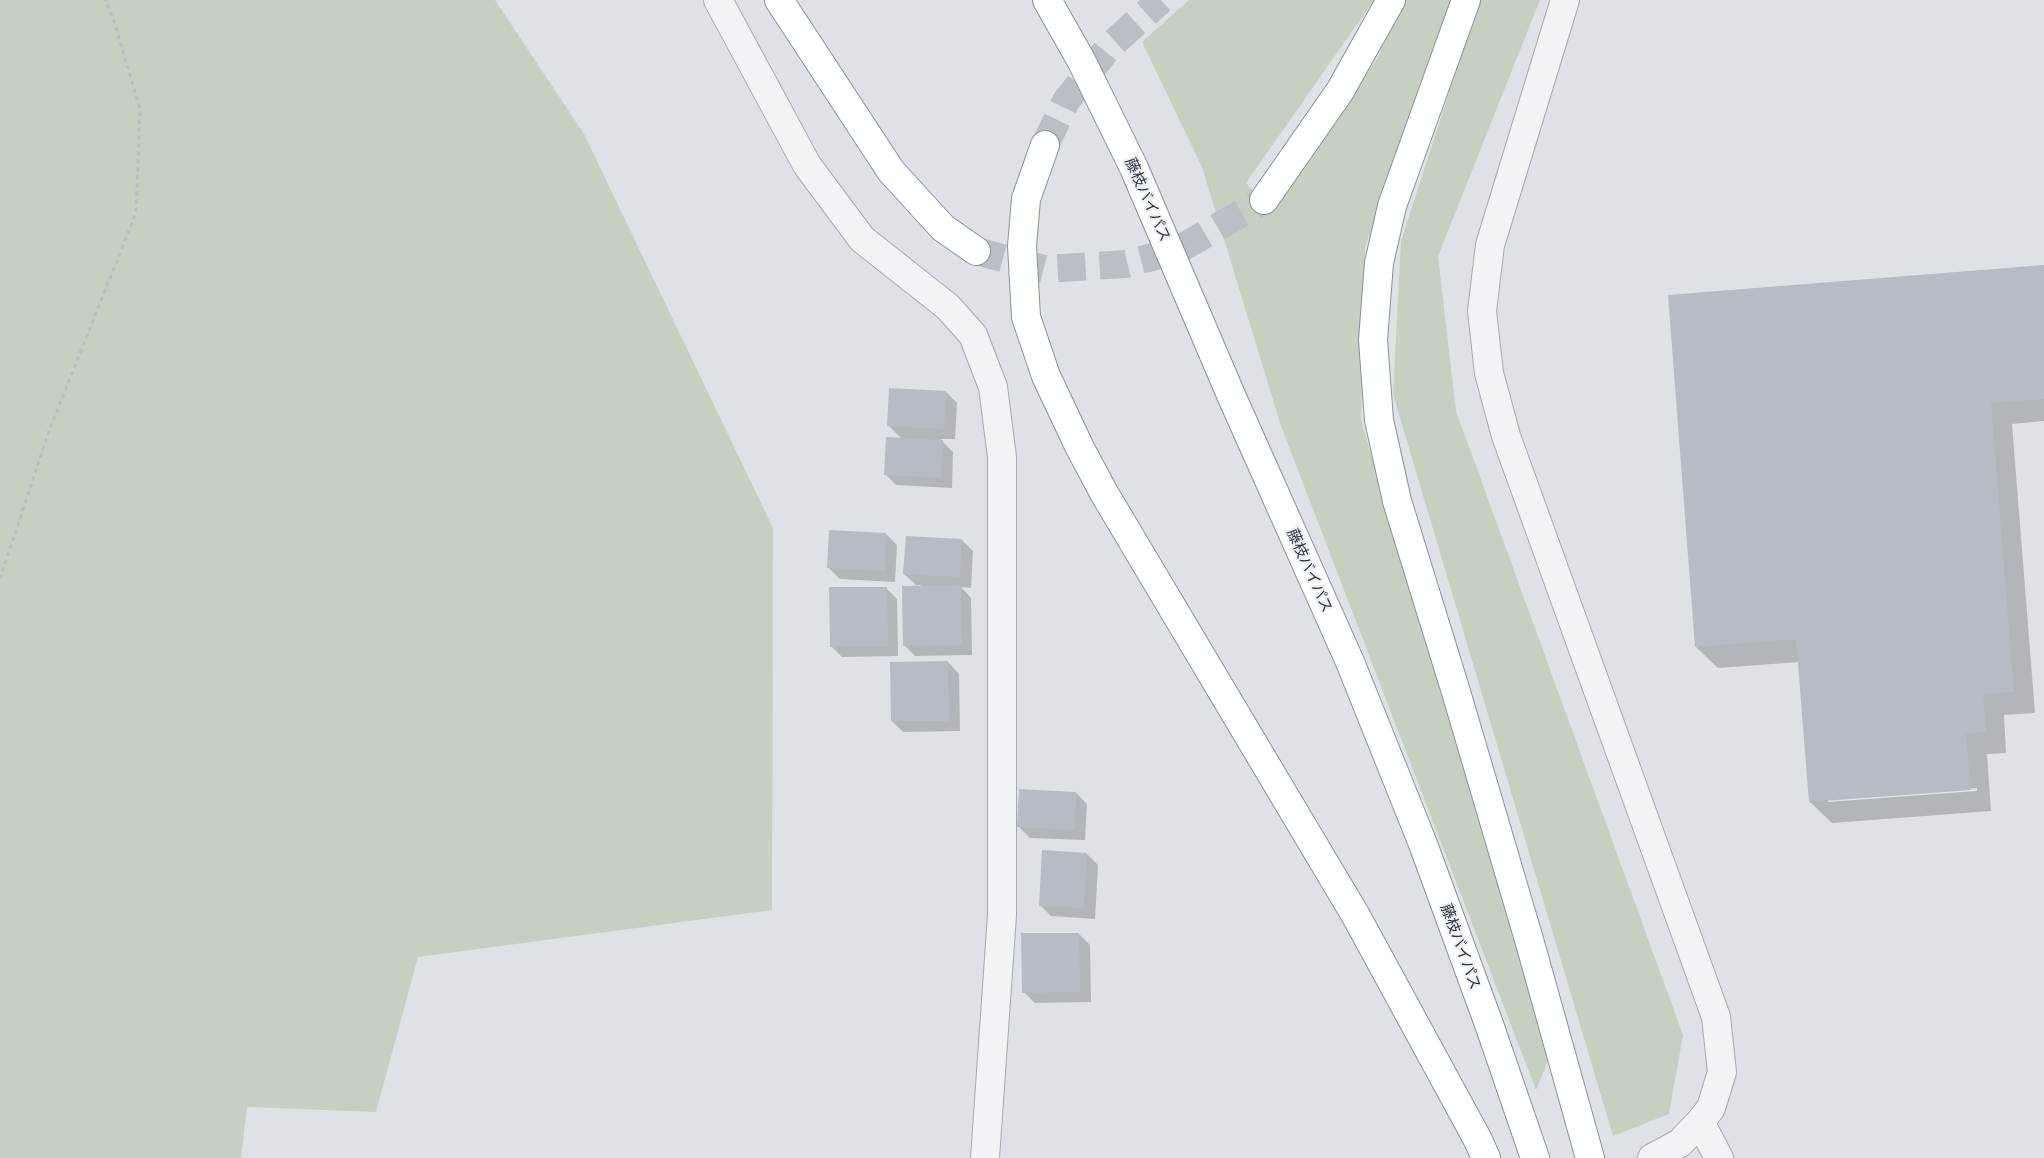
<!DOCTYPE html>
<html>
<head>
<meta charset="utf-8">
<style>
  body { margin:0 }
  canvas { display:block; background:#dee2e7 }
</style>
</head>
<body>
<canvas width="2044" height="1158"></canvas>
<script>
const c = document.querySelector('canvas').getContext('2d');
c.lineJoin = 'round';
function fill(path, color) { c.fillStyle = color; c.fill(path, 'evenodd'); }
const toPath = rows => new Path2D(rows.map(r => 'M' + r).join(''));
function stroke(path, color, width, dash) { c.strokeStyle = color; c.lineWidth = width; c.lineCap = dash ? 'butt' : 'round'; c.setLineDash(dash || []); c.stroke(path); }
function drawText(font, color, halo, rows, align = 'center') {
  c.font = font + ' Arial,"Noto Sans JP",sans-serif'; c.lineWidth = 4.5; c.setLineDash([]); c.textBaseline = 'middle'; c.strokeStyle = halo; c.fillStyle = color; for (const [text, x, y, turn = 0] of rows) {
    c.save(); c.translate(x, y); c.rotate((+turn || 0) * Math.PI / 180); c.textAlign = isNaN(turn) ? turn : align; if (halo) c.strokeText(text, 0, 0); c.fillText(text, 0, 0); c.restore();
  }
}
fill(toPath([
  [0,0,495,0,584,134,773,528,772,910,418,957,376,1112,247,1107,241,1158,0,1158],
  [1189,0,1374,0,1246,183,1272,211,1377,59,1403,0,1454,0,1365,247,1361,420,1549,1058,1536,1090,1281,426,1202,167,1142,42],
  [1479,0,1540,0,1438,256,1456,411,1683,1035,1669,1114,1613,1136,1393,394,1401,241]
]), '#c5d0c0');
fill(toPath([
  [2044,266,2044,421,2012,424,2035,713,2004,715,2006,753,1987,754,1991,811,1832,823,1810,802,1799,662,1718,668,1696,647],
  [1977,788,1977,791,1828,802,1828,800],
  [946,392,957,403,955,439,940,439,953,452,952,488,896,485,885,474,902,439,888,425],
  [886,534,897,545,895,582,840,579,829,568],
  [962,540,973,551,971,588,961,587,971,598,972,655,915,656,904,645,921,585,916,585,904,574],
  [886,588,897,599,898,656,842,657,831,646],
  [948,662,959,674,960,731,903,732,892,721],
  [1076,793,1087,804,1085,840,1030,838,1019,827],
  [1087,854,1098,865,1095,919,1051,916,1040,905],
  [1079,934,1090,945,1091,1002,1035,1003,1024,992]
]), '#0003');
fill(toPath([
  [2044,265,2044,399,1991,403,2014,692,1983,694,1986,732,1966,734,1971,790,1809,802,1796,639,1695,647,1668,295],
  [889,388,946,391,944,429,887,426],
  [886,437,943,440,941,478,884,475],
  [829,530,886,533,885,571,827,568],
  [906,536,962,539,960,577,903,574],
  [961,585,962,645,903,646,902,586],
  [829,587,887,587,888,646,830,647],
  [948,661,949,721,891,721,890,662],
  [1019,789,1076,792,1075,830,1017,827],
  [1042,850,1087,853,1084,908,1039,906],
  [1021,933,1079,933,1080,992,1022,993]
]), '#b6bcc3');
stroke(toPath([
  [1045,145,1066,101,1109,47,1161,0],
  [976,251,1044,269,1126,264,1178,250,1264,200]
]), '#babfc5', 28, [28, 14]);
const minor = toPath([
  [718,0,807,165,862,239,948,307,973,335,993,387,1002,457,1002,915,985,1158],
  [1565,0,1490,245,1482,311,1489,373,1506,436,1716,1017,1722,1072,1711,1108,1700,1122,1680,1143,1652,1158],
  [1700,1122,1719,1158]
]);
const motorway = toPath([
  [779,0,891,171,943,228,976,251],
  [1047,0,1081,60,1134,168,1231,395,1350,662,1423,844,1490,1027,1535,1158],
  [1466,0,1392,206,1379,263,1373,340,1379,420,1397,501,1456,692,1530,943,1590,1158],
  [1045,145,1026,199,1022,246,1026,317,1046,376,1080,448,1104,493,1356,916,1478,1140,1486,1158],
  [1264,200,1340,91,1391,0]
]);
stroke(minor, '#a4a9b0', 30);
stroke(motorway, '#87919c', 30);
stroke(toPath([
  [0,579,49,431,136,213,140,109,115,24,105,0]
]), '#b9bdc1', 3, [4, 4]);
stroke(minor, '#f1f3f5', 28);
stroke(motorway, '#fff', 28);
drawText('15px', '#29313c', '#eef1f4', [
  ["藤枝バイパス",1147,200,66],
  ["藤枝バイパス",1309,571,66],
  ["藤枝バイパス",1460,947,70]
]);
</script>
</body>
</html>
